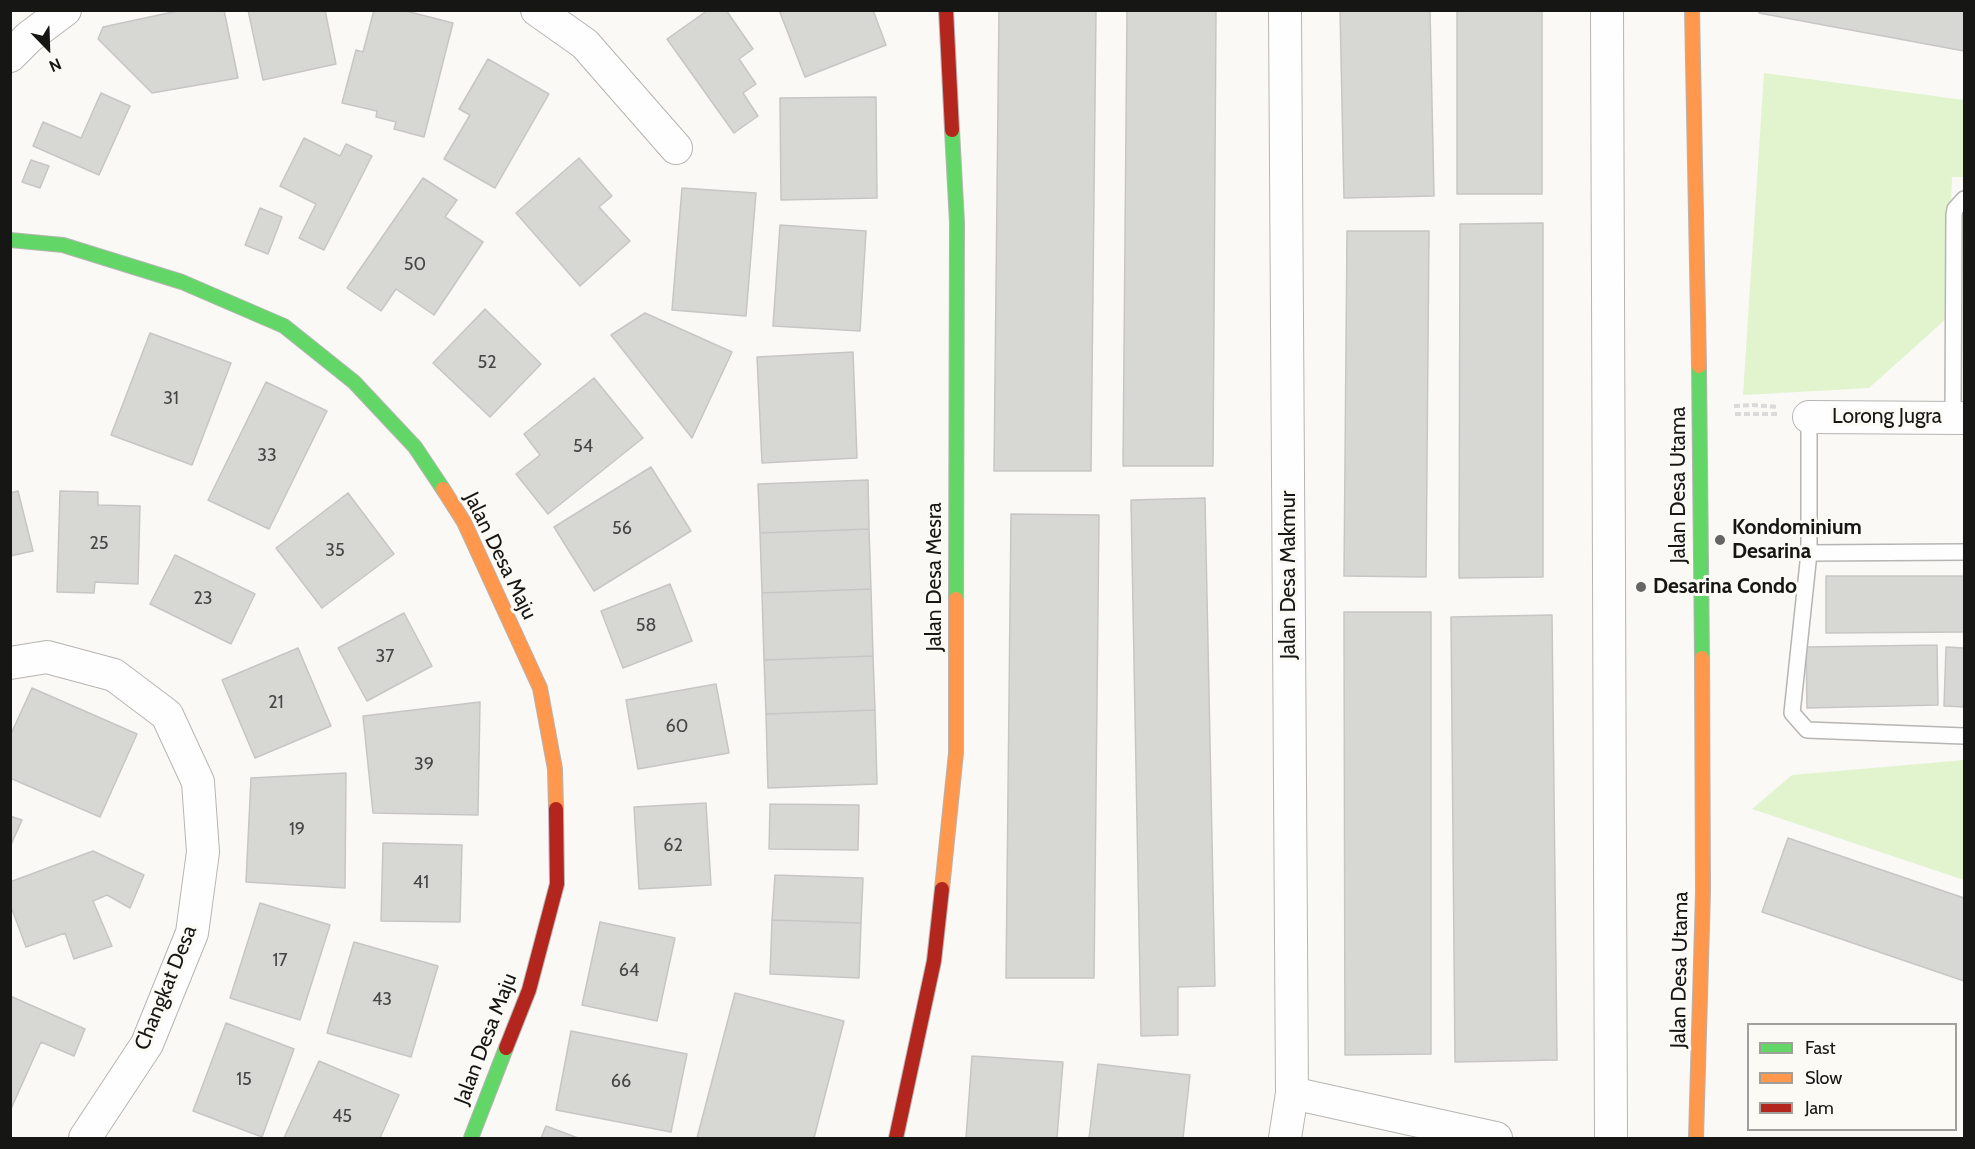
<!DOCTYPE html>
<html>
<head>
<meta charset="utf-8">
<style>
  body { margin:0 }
  #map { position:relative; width:1975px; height:1149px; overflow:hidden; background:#faf9f6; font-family:Cabin,sans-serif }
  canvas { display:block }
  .frame { position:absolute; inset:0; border:12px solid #161614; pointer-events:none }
  .legend { position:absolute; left:1747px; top:1023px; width:210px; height:108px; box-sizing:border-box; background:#fbfaf5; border:2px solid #9f9f9b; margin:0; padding:8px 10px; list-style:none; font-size:18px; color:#161614 }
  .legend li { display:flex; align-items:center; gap:12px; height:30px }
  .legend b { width:30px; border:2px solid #9f9f9b }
  .north { position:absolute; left:18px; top:18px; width:60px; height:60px; -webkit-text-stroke:4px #fbfaf5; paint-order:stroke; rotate:157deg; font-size:16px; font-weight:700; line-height:24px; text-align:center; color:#161614 }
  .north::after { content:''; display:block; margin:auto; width:21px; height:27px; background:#161614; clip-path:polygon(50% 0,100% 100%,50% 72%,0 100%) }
</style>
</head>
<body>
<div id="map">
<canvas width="1975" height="1149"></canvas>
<div class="frame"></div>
<ul class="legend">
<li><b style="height:8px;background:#63d668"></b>Fast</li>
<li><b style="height:8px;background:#ff974d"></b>Slow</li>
<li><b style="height:8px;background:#b3261e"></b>Jam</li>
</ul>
<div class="north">N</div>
</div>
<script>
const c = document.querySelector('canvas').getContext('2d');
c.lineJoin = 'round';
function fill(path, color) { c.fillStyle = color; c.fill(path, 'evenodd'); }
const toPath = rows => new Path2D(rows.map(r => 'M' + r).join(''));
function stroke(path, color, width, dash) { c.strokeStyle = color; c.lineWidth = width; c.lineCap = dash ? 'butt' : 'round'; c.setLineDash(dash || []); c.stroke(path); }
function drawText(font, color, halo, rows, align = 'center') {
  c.font = font + ' Cabin,sans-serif'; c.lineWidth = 6; c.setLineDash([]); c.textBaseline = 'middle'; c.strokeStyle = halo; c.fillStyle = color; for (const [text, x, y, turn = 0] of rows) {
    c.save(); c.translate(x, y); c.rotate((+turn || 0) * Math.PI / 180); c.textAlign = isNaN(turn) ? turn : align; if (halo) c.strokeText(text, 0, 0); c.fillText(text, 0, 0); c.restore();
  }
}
fill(toPath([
  [1764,73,1964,100,1964,177,1952,177,1946,319,1869,388,1743,395],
  [1964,760,1964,880,1752,809,1792,775]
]), '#e1f4cd');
const building = toPath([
  [182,10,224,10,238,78,152,93,98,39,103,27,182,10],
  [248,10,325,10,336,64,263,80,248,10],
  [374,10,402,10,453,23,424,137,394,129,396,122,376,117,377,111,342,103,356,50,363,52,374,10],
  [708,10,726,10,753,49,739,59,756,84,743,93,758,116,734,133,667,39,708,10],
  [779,10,873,10,886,45,805,77,779,10],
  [999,10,1096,10,1091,471,994,471,999,10],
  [1127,10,1216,10,1213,466,1123,466,1127,10],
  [1340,10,1430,10,1434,196,1344,198,1340,10],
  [1457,10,1542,10,1542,194,1457,194,1457,10],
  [1759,10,1964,10,1964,51,1759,13,1759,10],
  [488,59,549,94,495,188,444,159,470,115,459,109,488,59],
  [101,93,130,106,99,175,33,146,43,122,81,138,101,93],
  [876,97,877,198,781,200,780,98,876,97],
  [304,138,340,156,346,144,372,156,324,250,299,238,316,204,280,186,304,138],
  [579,158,612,196,599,207,630,241,580,286,516,213,579,158],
  [31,160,49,166,40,188,22,182,31,160],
  [423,178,457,200,445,217,483,242,434,315,396,289,381,311,347,288,423,178],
  [682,188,756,193,746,316,672,310,682,188],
  [260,208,282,217,268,254,245,245,260,208],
  [1543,223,1543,577,1459,578,1460,224,1543,223],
  [780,225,866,231,860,331,773,326,780,225],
  [1347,231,1429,231,1426,577,1344,576,1347,231],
  [485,309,541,364,490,417,433,363,485,309],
  [645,313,732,352,692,438,611,335,645,313],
  [150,333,231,363,192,465,111,435,150,333],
  [853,352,857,458,762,463,757,357,853,352],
  [594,378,643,438,548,514,516,474,540,455,524,434,594,378],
  [266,382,327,411,269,529,208,500,266,382],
  [651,467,691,531,594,591,554,527,651,467],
  [868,480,869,529,760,533,758,484,868,480],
  [18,491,33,551,10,556,10,493,18,491],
  [60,491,98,492,98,505,140,506,138,584,95,582,94,593,57,592,60,491],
  [348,493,394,554,322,608,276,548,348,493],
  [1205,498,1215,986,1178,987,1178,1035,1141,1036,1131,500,1205,498],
  [1011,514,1099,515,1094,978,1006,978,1011,514],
  [869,529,871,589,762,593,760,533,869,529],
  [175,555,255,594,231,644,150,604,175,555],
  [1826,576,1964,576,1964,632,1826,633,1826,576],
  [670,584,692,641,623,668,601,611,670,584],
  [871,589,873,656,764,660,762,593,871,589],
  [1344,612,1431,612,1431,1054,1345,1055,1344,612],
  [404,613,432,666,367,701,338,648,404,613],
  [1552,615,1557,1060,1455,1062,1451,617,1552,615],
  [1937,645,1938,705,1807,708,1806,647,1937,645],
  [1946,647,1964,648,1964,707,1944,706,1946,647],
  [298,648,331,726,255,758,222,680,298,648],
  [873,656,875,710,766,714,764,660,873,656],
  [716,684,729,753,638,769,626,700,716,684],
  [32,688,137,734,100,817,10,778,10,736,32,688],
  [480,702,478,815,373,813,363,716,480,702],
  [875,710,877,784,768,788,766,714,875,710],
  [346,773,345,888,246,882,251,778,346,773],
  [706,803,711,885,639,889,634,807,706,803],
  [770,804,859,805,858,850,769,849,770,804],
  [10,816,22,820,10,847,10,816],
  [1788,838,1964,898,1964,981,1762,912,1788,838],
  [383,843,462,845,460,922,381,921,383,843],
  [93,851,144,875,130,908,107,895,93,901,112,946,74,959,65,933,26,947,10,904,10,882,93,851],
  [775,875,863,878,861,923,772,920,775,875],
  [260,903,330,925,300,1020,230,998,260,903],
  [772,920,861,923,859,978,770,974,772,920],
  [600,922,675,938,657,1021,582,1005,600,922],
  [354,942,438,966,411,1057,327,1033,354,942],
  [735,993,844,1021,814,1138,697,1138,735,993],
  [10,996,85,1029,74,1056,41,1042,10,1111,10,996],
  [226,1023,294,1049,262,1137,193,1111,226,1023],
  [571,1031,687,1054,671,1132,556,1110,571,1031],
  [972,1056,1063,1062,1057,1138,966,1138,972,1056],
  [319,1061,399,1095,380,1138,284,1138,319,1061],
  [1098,1064,1190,1075,1183,1138,1089,1138,1098,1064],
  [546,1126,578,1138,541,1138,546,1126]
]);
fill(building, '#d7d7d4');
stroke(building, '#c7c6c4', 1.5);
const lane = toPath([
  [1809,417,1809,553,1964,552],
  [1953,418,1954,215,1955,209,1964,199],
  [1809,553,1792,713,1807,730,1964,736]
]);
const street = toPath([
  [537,10,585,44,676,148],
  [1607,10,1611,1138],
  [10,56,29,37,65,10],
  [1809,417,1964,418],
  [10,663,47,657,114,675,167,715,198,782,203,852,192,933,147,1044,85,1138],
  [1292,1093,1496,1138],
  [1285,1138,1292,1093,1285,10]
]);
const fast = toPath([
  [952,130,957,223,956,599],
  [10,240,63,245,182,282,284,326,354,382,415,447,443,489],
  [1699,366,1702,658],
  [471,1138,506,1048]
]);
const slow = toPath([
  [1692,10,1699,366],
  [443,489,464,522,540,688,555,769,556,809],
  [942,889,956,753,956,599],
  [1696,1138,1703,891,1702,658]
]);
const jam = toPath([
  [946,10,952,130],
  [506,1048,529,990,557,884,556,809],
  [896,1138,934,961,942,889]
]);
stroke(lane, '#b6b5b3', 18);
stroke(street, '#b6b5b3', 34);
stroke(fast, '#b6b5b3', 16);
stroke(slow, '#b6b5b3', 16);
stroke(jam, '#b6b5b3', 16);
stroke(toPath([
  [1734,406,1753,405,1778,407],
  [1735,414,1778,414]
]), '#dbdada', 4, [6, 3]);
stroke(lane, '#fefefe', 15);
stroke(street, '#fefefe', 32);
stroke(fast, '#63d668', 14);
stroke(slow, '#ff974d', 14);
stroke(jam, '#b3261e', 14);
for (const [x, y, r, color] of [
  [1720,540,6,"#666563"],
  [1641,587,6,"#666563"]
]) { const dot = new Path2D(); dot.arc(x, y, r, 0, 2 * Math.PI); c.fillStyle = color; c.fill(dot); stroke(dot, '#fbfaf5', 2); }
drawText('18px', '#464644', null, [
  ["50",415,265],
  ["52",487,363],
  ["31",171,399],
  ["54",583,447],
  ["33",267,456],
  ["56",622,529],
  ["25",99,544],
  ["35",335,551],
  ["23",203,599],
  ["58",646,626],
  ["37",385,657],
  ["21",276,703],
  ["60",677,727],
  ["39",424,765],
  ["19",297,830],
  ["62",673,846],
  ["41",421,883],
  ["17",280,961],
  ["64",629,971],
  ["43",382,1000],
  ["15",244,1080],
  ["66",621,1082],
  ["45",342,1117]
]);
drawText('21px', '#161614', '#fbfaf5', [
  ["Lorong Jugra",1887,417],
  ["Jalan Desa Utama",1679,485,-90],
  ["Jalan Desa Maju",500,556,64],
  ["Jalan Desa Makmur",1289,575,-90],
  ["Jalan Desa Mesra",935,577,-90],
  ["Jalan Desa Utama",1680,970,-89],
  ["Changkat Desa",166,988,-68],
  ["Jalan Desa Maju",486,1039,-69]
]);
drawText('bold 21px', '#161614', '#fbfaf5', [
  ["Kondominium",1732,528],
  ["Desarina",1732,552],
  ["Desarina Condo",1653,587]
], 'left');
</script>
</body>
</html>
